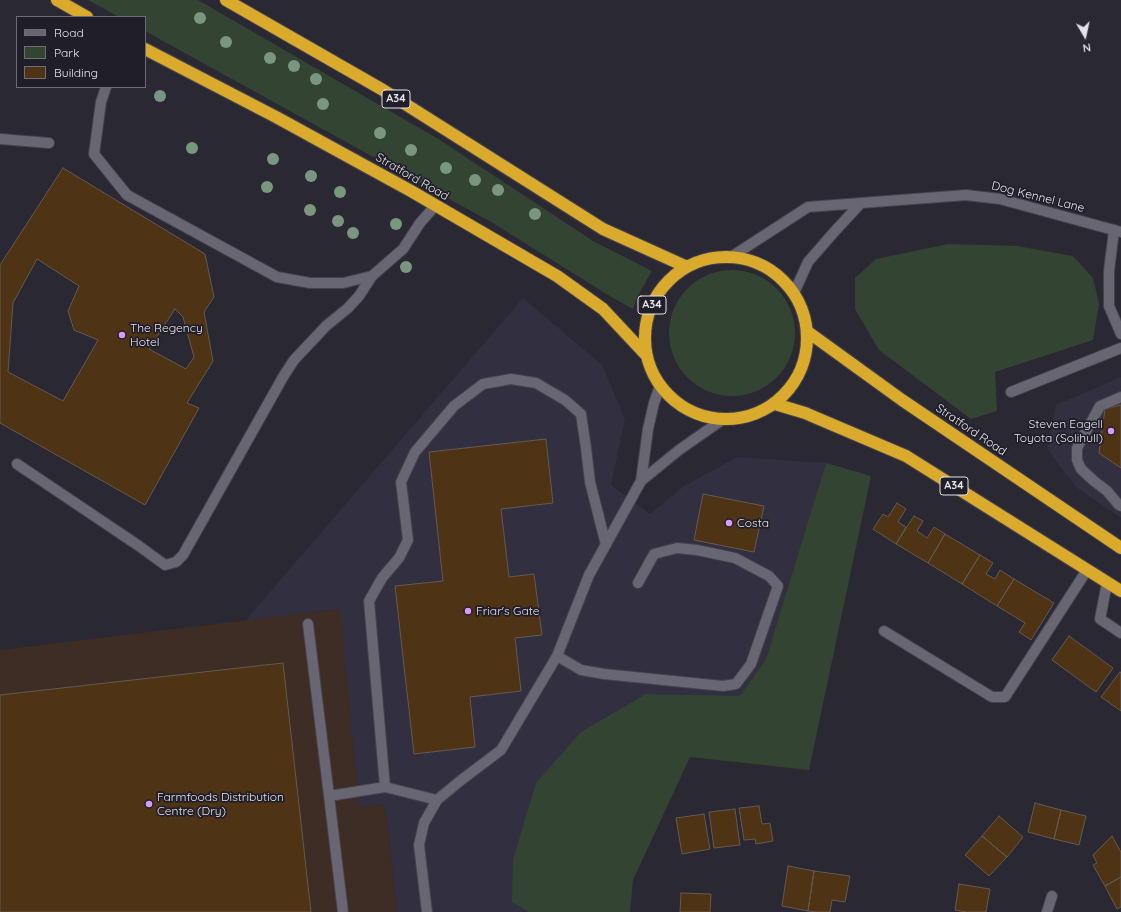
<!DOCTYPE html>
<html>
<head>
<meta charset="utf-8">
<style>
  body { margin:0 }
  #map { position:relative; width:1121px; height:912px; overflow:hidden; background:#2a2833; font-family:Quicksand,sans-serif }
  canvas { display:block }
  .legend { position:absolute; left:16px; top:16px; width:130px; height:72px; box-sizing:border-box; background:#201e29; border:1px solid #6e6d76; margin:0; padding:5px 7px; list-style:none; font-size:12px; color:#e4e3ea }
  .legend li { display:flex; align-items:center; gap:8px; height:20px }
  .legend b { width:20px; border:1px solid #6e6d76 }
  .north { position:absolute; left:1065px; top:16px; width:40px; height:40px; -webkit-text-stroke:3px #201e29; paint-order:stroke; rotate:171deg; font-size:11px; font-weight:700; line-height:16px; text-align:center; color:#e4e3ea }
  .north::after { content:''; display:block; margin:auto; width:14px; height:18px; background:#e4e3ea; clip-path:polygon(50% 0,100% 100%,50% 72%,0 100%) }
</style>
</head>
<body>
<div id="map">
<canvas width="1121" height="912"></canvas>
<ul class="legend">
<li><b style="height:5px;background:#686673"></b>Road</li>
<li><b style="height:11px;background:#334532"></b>Park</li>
<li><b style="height:11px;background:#4e3315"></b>Building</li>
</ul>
<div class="north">N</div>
</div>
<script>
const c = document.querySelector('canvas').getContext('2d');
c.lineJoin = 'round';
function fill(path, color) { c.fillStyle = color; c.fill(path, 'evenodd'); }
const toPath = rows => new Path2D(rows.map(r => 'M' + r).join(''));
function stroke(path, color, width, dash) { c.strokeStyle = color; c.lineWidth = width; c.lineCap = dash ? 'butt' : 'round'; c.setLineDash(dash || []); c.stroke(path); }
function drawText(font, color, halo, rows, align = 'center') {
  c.font = font + ' Quicksand,sans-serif'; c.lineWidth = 3.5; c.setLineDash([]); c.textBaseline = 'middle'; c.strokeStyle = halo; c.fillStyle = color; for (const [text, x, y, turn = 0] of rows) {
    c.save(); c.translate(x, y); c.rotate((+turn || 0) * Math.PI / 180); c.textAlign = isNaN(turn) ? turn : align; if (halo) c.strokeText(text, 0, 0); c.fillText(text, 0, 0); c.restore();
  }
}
fill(toPath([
  [523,298,602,365,625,419,611,485,650,514,684,486,737,457,826,463,766,659,740,697,646,694,562,912,397,912,385,805,359,807,339,609,245,621],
  [1121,377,1121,518,1076,487,1047,449,1056,405]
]), '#322f40');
fill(toPath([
  [340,609,359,807,385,805,397,912,0,912,0,650]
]), '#3e2d24');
fill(toPath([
  [88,0,198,0,440,140,593,241,652,271,637,297,633,309,613,298,491,222,145,31,145,17,119,17],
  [948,244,1017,246,1073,256,1093,278,1099,304,1093,340,995,372,997,411,971,419,879,350,855,309,855,278,876,259],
  '669 333a63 63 0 1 1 126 0a63 63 0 1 1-126 0Z',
  [826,463,871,476,809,770,690,757,633,880,630,912,529,912,512,902,513,860,536,783,581,732,646,694,740,696,766,659]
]), '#334532');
const building = toPath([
  [63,168,205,254,214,297,204,312,213,361,187,403,199,408,145,505,0,423,0,265,63,168],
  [37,259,79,286,68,311,74,330,98,340,63,401,8,372,13,303,37,259],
  [175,309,183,317,194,357,186,369,149,349,175,309],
  [1121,405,1121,468,1099,453,1105,409,1121,405],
  [546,439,553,503,501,509,509,577,534,574,542,635,515,638,521,691,470,697,475,747,414,754,395,586,443,581,429,452,546,439],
  [703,494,764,506,754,552,694,540,703,494],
  [897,503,906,509,898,522,906,527,896,544,873,529,883,514,888,517,897,503],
  [914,516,923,521,917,531,927,538,934,527,945,534,928,563,896,544,914,516],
  [945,534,980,555,962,584,928,563,945,534],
  [980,555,993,563,986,574,995,579,1000,570,1014,579,997,606,962,584,980,555],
  [1014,579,1054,603,1031,640,1019,632,1025,623,997,606,1014,579],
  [1069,636,1113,668,1096,692,1052,660,1069,636],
  [283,663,311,912,0,912,0,695,283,663],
  [1120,672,1121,673,1121,711,1101,697,1120,672],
  [1035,803,1061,810,1054,839,1028,832,1035,803],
  [759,806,762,824,770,823,773,841,756,844,755,839,744,840,739,808,759,806],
  [735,809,740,845,714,848,709,812,735,809],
  [1061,810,1086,816,1079,845,1054,839,1061,810],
  [704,814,710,849,682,854,676,818,704,814],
  [999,816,1023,837,1007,857,982,836,999,816],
  [982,836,1007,857,989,876,965,855,982,836],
  [1112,836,1121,852,1121,877,1105,886,1093,865,1097,863,1093,855,1112,836],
  [788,866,814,871,808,911,782,906,788,866],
  [814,871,850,876,845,902,832,900,830,912,816,912,808,911,814,871],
  [1121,877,1121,907,1117,909,1105,886,1121,877],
  [959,884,990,889,986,912,966,912,955,910,959,884],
  [681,893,711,894,710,912,680,912,681,893]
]);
fill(building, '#4e3315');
stroke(building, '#655a50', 1);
const lane = toPath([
  [106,87,101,102,94,154,127,195,277,277,310,283,343,283,372,276,403,249,420,223,435,206],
  [0,139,49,143],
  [660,386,654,403,648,429,641,481,679,450,722,420],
  [1121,397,1100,406,1077,448,1077,460,1081,469,1094,481,1107,491,1119,505,1121,506],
  [17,464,139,546,165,565,176,562,183,555,283,377,294,360,326,326,348,308,359,296,372,276],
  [308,624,329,796,385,787,369,601,382,578,399,558,408,540,401,482,415,452,454,406,483,384,511,379,536,383,565,400,581,414,586,448,590,482,606,545],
  [884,631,992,697,1005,697,1087,570],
  [557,656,581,670,604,674,723,686,736,684,751,664,778,586,769,576,735,558,697,550,677,548,654,554,638,583],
  [385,787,437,800],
  [329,796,343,912],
  [427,912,419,845,424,823,437,800,460,781,501,750,557,656,589,575,641,481]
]);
const street = toPath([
  [1114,230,1109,271,1109,306,1121,334],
  [1011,392,1121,348],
  [1107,583,1100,619,1121,633],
  [1047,912,1052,896]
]);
const secondary = toPath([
  [731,257,808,207,966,195,1000,199,1121,232],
  [794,293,808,262,835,231,860,204]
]);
const highway = toPath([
  [57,0,87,17],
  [226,0,383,90,603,229,687,267],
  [145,49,276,117,411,191,557,276,603,309,647,356],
  '645 338a81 81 0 1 1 162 0a81 81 0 1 1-162 0Z',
  [808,332,902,400,1121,548],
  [775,404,805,413,906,456,1121,591]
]);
stroke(lane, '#45434d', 12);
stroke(street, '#45434d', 12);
stroke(secondary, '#45434d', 12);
stroke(highway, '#45434d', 14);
stroke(lane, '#686673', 10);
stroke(street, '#686673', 10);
stroke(secondary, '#686673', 10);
stroke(highway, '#d9aa2b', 12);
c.fillStyle = '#7b967e';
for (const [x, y] of [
  [200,18],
  [226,42],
  [270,58],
  [294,66],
  [316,79],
  [160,96],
  [323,104],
  [380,133],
  [192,148],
  [411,150],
  [273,159],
  [446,168],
  [311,176],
  [475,180],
  [267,187],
  [498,190],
  [340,192],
  [310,210],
  [535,214],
  [338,221],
  [396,224],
  [353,233],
  [406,267]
]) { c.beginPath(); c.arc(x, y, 6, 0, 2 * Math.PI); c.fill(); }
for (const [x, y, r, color] of [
  [122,335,4,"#d79bf9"],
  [1111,431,4,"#d79bf9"],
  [729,523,4,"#d79bf9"],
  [468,611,4,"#d79bf9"],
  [149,804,4,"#d79bf9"]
]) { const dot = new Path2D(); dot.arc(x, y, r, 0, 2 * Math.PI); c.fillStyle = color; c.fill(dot); stroke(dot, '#201e29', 1.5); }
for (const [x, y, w] of [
  [396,99,28],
  [652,305,28],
  [954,486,28]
]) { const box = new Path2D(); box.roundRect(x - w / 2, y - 9, w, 18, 3); c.fillStyle = '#201e29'; c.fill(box); stroke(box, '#e4e3ea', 1); }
drawText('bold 11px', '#e4e3ea', null, [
  ["A34",396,99],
  ["A34",652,305],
  ["A34",954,486]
]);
drawText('12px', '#e4e3ea', '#201e29', [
  ["Stratford Road",412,177,30],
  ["Dog Kennel Lane",1038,197,14],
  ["Stratford Road",971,430,34]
]);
drawText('12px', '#e4e3ea', '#201e29', [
  ["The Regency",130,328],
  ["Hotel",130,342],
  ["Steven Eagell",1103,424,"right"],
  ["Toyota (Solihull)",1103,438,"right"],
  ["Costa",737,523],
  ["Friar's Gate",476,611],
  ["Farmfoods Distribution",157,797],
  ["Centre (Dry)",157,811]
], 'left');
</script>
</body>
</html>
